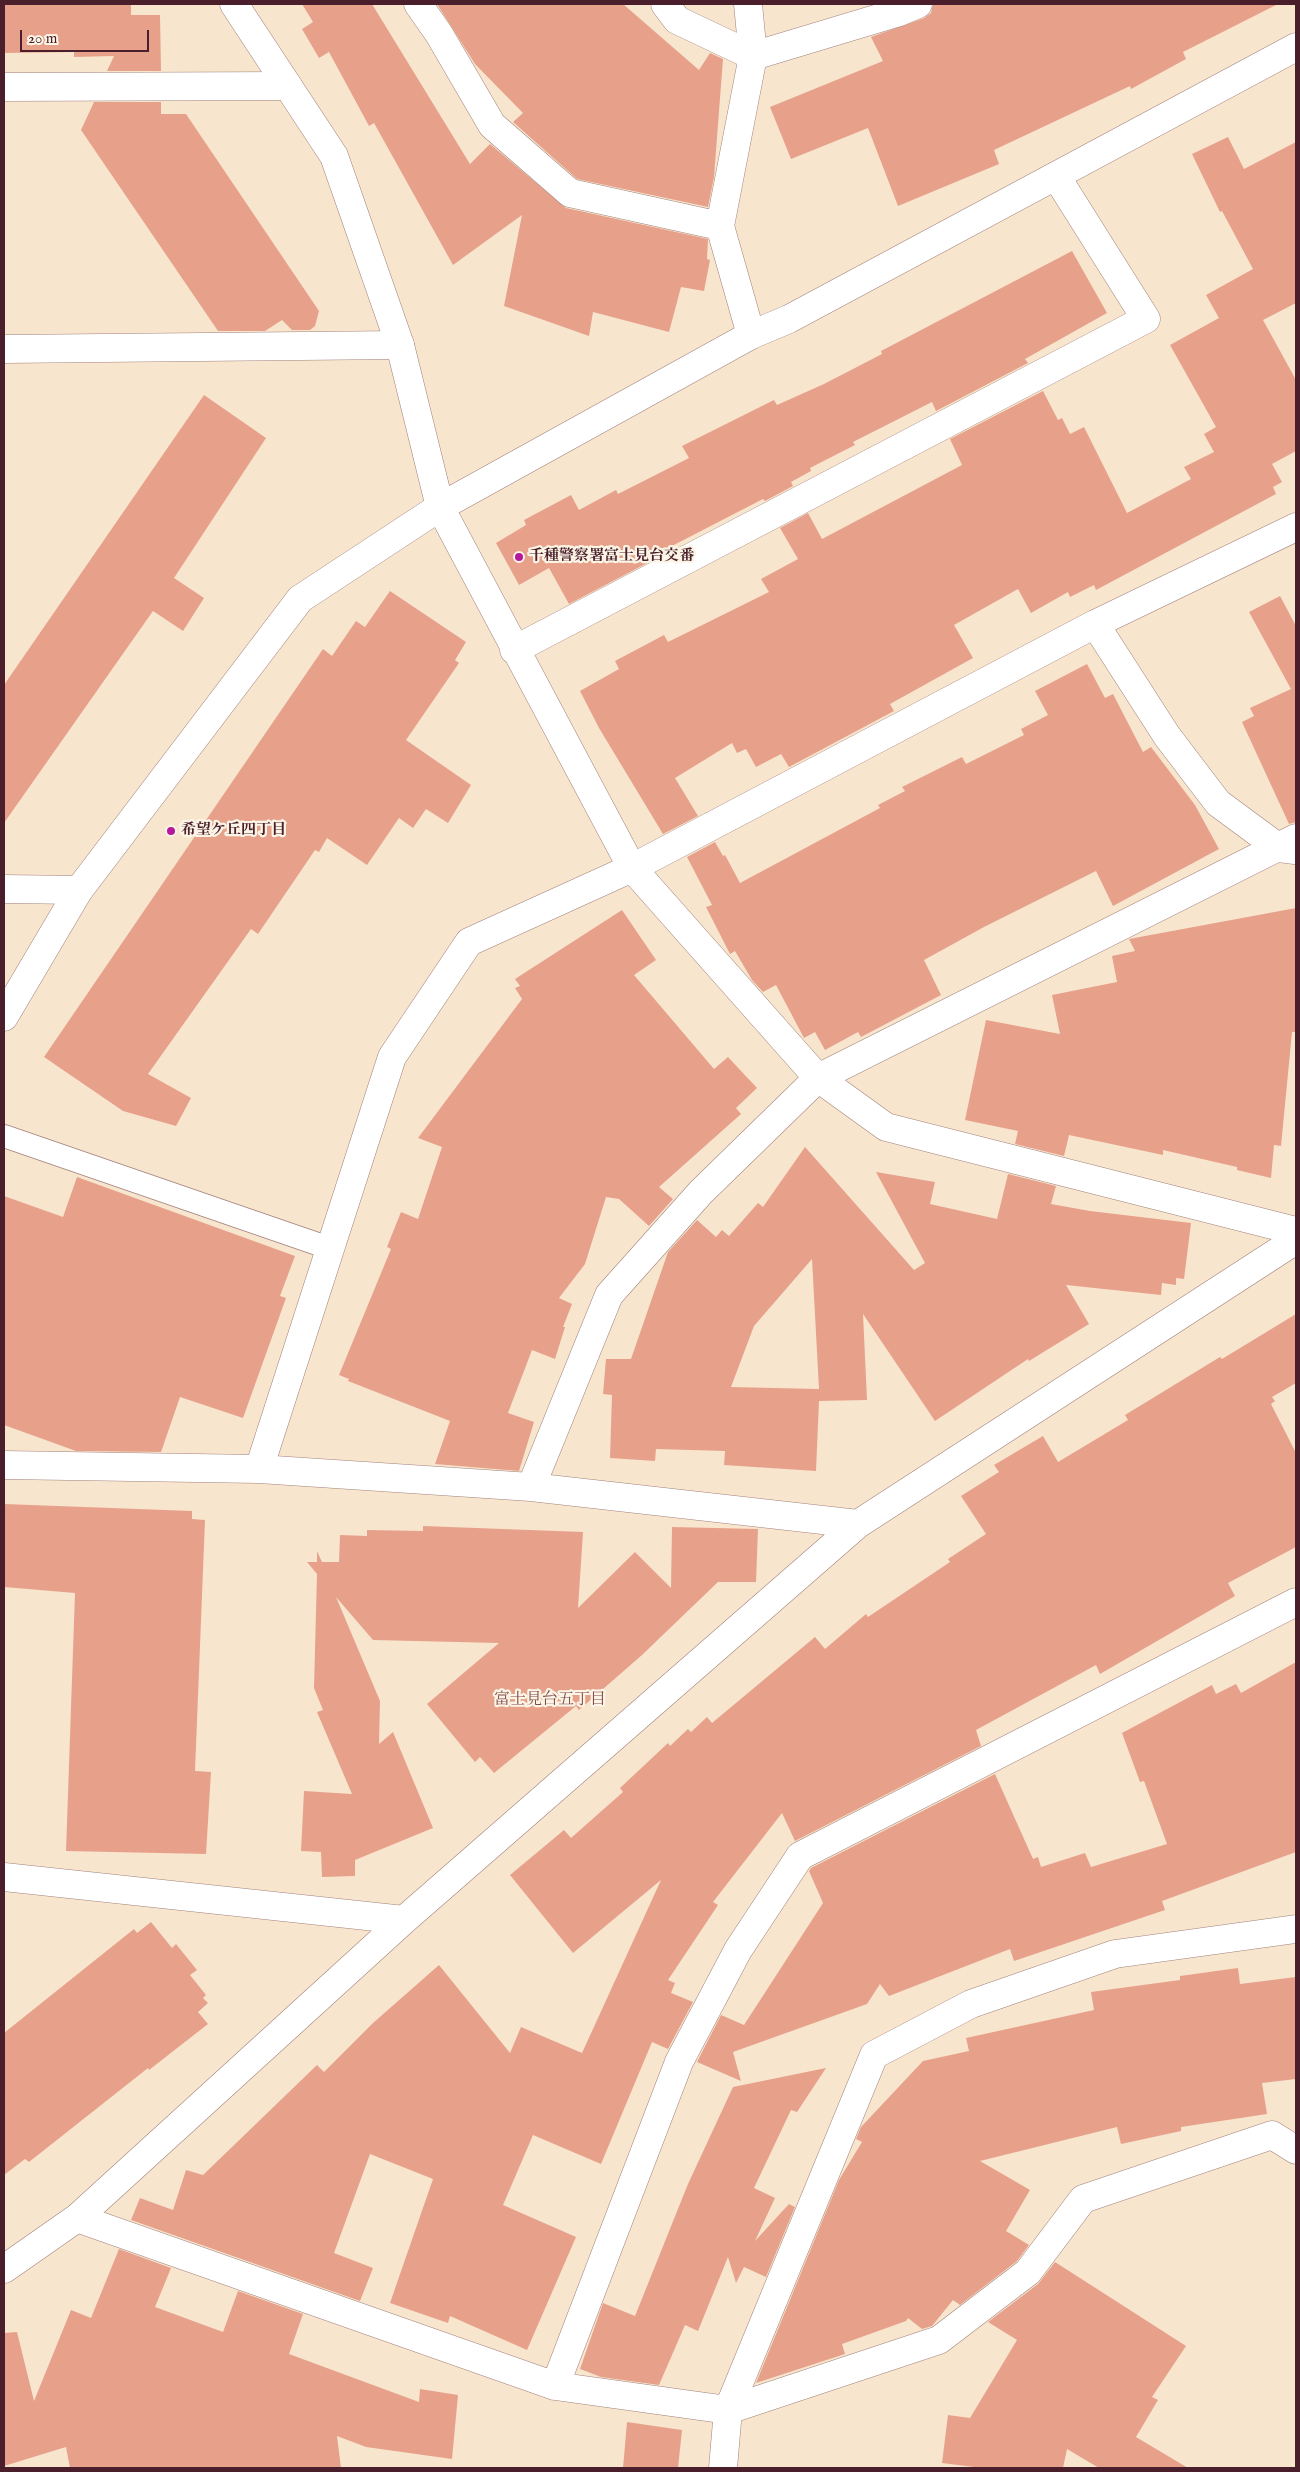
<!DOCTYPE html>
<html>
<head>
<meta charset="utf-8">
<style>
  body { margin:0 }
  #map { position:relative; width:1300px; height:2472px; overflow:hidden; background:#f8e5ce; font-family:"IM FELL English",serif }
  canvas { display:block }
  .frame { position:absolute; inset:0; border:5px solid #4a1f2b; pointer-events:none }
  .scale { position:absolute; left:20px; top:30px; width:129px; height:22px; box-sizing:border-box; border:2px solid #4a1f2b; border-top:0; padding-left:6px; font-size:15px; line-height:18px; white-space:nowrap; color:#4a1f2b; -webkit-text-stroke:4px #fcf5e5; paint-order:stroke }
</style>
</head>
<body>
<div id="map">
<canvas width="1300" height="2472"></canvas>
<div class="frame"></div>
<div class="scale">20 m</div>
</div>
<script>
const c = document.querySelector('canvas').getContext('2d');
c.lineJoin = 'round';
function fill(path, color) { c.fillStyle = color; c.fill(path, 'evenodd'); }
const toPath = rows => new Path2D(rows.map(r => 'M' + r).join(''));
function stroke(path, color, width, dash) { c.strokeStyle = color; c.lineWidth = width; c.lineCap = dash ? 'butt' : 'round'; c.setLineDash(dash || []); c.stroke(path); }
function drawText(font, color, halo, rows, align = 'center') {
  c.font = font + ' "IM FELL English","Noto Serif JP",serif'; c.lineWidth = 4.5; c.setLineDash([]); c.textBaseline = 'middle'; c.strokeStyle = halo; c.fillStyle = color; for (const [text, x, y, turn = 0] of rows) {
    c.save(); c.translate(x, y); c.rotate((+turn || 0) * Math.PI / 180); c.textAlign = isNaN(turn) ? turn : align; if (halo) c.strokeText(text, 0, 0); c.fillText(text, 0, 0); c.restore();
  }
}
fill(toPath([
  [4,4,131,4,131,15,160,15,161,71,107,71,114,56,74,57,74,52,4,53],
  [302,4,372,4,470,164,490,144,566,208,708,239,707,259,710,260,704,291,681,287,669,332,593,312,589,336,504,306,522,215,453,265,374,123,369,126,329,52,319,58,302,29,313,22],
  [437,4,623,4,699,70,710,53,723,59,714,177,708,207,577,179,513,122,523,113,475,64],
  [933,4,1278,4,1183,52,1186,59,1131,89,1130,86,994,150,999,164,898,206,868,128,791,159,770,107,883,61,871,37,924,18,931,13],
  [94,102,161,102,161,114,186,114,319,311,315,326,310,330,292,330,282,320,265,331,218,331,81,130],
  [1228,137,1244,169,1296,142,1296,303,1263,320,1296,380,1296,451,1272,464,1282,482,1273,487,1276,494,1096,590,1094,585,1070,597,1068,592,1031,613,1018,589,954,625,973,658,890,704,894,711,789,767,781,754,756,767,746,749,737,753,732,743,675,778,698,816,663,834,599,728,580,691,619,669,615,661,664,635,668,642,769,592,761,579,798,559,780,528,808,513,822,539,962,465,950,439,1043,391,1058,420,1062,418,1070,434,1084,427,1127,513,1191,479,1184,467,1214,452,1204,434,1216,427,1170,345,1219,318,1206,295,1253,269,1222,211,1220,212,1192,154],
  [1072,251,1107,313,1025,359,1028,363,936,411,932,402,853,442,855,445,810,468,811,471,791,482,793,486,765,501,763,499,670,547,672,550,569,604,549,568,519,585,496,543,526,525,524,520,571,495,579,510,616,490,618,494,689,458,682,446,774,400,777,405,824,384,882,354,881,351],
  [204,395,266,438,174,578,204,598,183,631,153,611,4,823,4,685],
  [390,591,466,642,455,660,459,663,406,740,471,785,448,823,426,809,413,828,399,818,367,865,327,838,319,852,315,850,258,934,251,929,148,1074,191,1098,176,1126,123,1111,44,1057,323,649,332,656,356,621,365,627],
  [1280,596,1296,626,1296,822,1289,824,1242,722,1254,716,1250,708,1291,689,1249,612],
  [1087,664,1105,698,1113,694,1143,752,1151,747,1195,805,1219,849,1113,906,1096,871,984,927,924,960,941,995,861,1037,858,1032,825,1050,815,1032,804,1038,776,985,763,992,752,980,735,951,730,954,706,907,712,905,687,857,715,842,723,856,725,855,740,883,880,808,878,805,905,791,902,787,962,757,966,764,1024,735,1021,729,1048,715,1035,691],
  [1296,908,1296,1032,1292,1032,1281,1146,1274,1145,1271,1178,1237,1170,1237,1167,1163,1150,1163,1155,1069,1135,1064,1156,1015,1144,1018,1131,965,1120,986,1020,1060,1034,1052,995,1117,982,1112,956,1135,951,1129,939],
  [622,910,656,960,634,975,714,1069,728,1057,757,1088,736,1108,741,1114,659,1187,673,1199,649,1226,619,1199,606,1197,585,1264,559,1298,572,1304,563,1327,565,1327,555,1359,532,1350,508,1413,534,1422,519,1471,435,1464,450,1421,348,1381,349,1379,339,1375,391,1249,387,1247,401,1212,418,1219,442,1147,418,1138,522,999,515,988,520,986,515,979],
  [805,1147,914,1270,925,1263,876,1172,935,1182,930,1204,997,1219,1008,1174,1056,1186,1051,1204,1090,1211,1191,1223,1184,1279,1176,1278,1176,1285,1162,1283,1161,1295,1066,1285,1089,1324,1029,1361,1028,1359,935,1421,863,1314,867,1400,819,1401,816,1471,724,1465,725,1451,656,1449,655,1461,610,1458,612,1395,603,1394,606,1359,631,1359,668,1252,697,1220,716,1237,722,1230,729,1236,758,1203,763,1207],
  [812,1259,819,1389,731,1387,754,1326],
  [77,1177,295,1256,280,1296,286,1298,243,1418,180,1397,161,1452,76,1451,4,1425,4,1196,63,1217],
  [1296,1314,1296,1383,1272,1397,1275,1401,1271,1404,1296,1453,1296,1547,1228,1583,1235,1596,1100,1674,1096,1665,976,1730,981,1746,795,1841,782,1813,713,1902,718,1905,668,1980,675,1983,671,1993,693,2002,668,2049,652,2042,601,2164,533,2135,503,2205,576,2237,527,2350,450,2316,448,2323,390,2303,433,2179,370,2154,334,2253,373,2268,360,2301,131,2220,140,2198,173,2210,186,2170,203,2175,317,2065,324,2072,373,2023,439,1965,510,2053,521,2027,582,2053,661,1880,573,1953,510,1875,564,1830,571,1838,623,1792,620,1788,668,1743,670,1746,688,1729,691,1732,707,1717,712,1723,815,1637,825,1649,866,1614,868,1617,950,1562,948,1559,986,1534,961,1496,999,1472,994,1465,1043,1436,1058,1462,1128,1420,1125,1415,1220,1357,1222,1359],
  [4,1504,192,1511,192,1519,205,1520,195,1771,211,1772,206,1854,66,1851,75,1593,4,1587],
  [423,1526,583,1532,578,1608,635,1552,671,1588,672,1527,758,1529,756,1582,718,1582,642,1655,579,1710,576,1706,494,1773,480,1757,475,1762,427,1704,499,1643,373,1640,336,1597,380,1701,379,1744,393,1732,433,1828,355,1860,355,1876,322,1877,321,1852,301,1851,304,1791,352,1794,317,1712,323,1710,314,1688,317,1574,307,1562,317,1562,317,1551,322,1562,339,1562,340,1535,367,1536,367,1530,423,1531],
  [1296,1662,1296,1852,1162,1901,1165,1910,1014,1961,1010,1949,889,1996,880,1984,867,2004,733,2052,741,2081,697,2062,721,2015,744,2025,823,1903,809,1871,811,1868,995,1774,1033,1859,1038,1857,1041,1867,1085,1853,1091,1867,1167,1844,1144,1781,1140,1782,1122,1733,1212,1685,1216,1694,1236,1684,1241,1693],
  [151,1922,172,1948,176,1944,197,1970,190,1975,206,1995,203,1998,208,2003,198,2012,208,2024,149,2070,148,2068,29,2162,25,2159,4,2175,4,2033,134,1929,137,1933],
  [1238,1968,1240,1984,1296,1977,1296,2079,1262,2083,1267,2114,1181,2127,1181,2131,1121,2144,1117,2127,980,2161,1030,2190,1006,2231,1029,2245,1017,2261,960,2305,953,2300,932,2326,922,2329,908,2318,906,2321,842,2344,845,2354,756,2383,839,2180,862,2142,856,2139,861,2127,923,2061,969,2051,966,2038,1094,2010,1091,1992,1180,1980,1180,1976],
  [826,2068,797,2112,791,2110,754,2188,775,2198,755,2241,789,2204,795,2207,766,2277,744,2267,736,2283,728,2257,698,2331,685,2325,659,2385,601,2377,580,2369,603,2303,635,2316,688,2184,733,2087],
  [119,2249,171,2268,155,2307,223,2332,238,2291,303,2314,289,2354,419,2402,420,2389,458,2395,452,2459,366,2447,337,2436,341,2468,70,2468,66,2447,4,2466,4,2333,17,2332,34,2401,71,2310,91,2318],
  [1055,2262,1186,2346,1152,2397,1158,2400,1136,2437,1188,2468,1099,2468,1067,2449,1063,2468,982,2468,942,2463,948,2415,970,2418,1017,2340,988,2322,1038,2284],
  [627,2422,682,2430,678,2468,623,2468]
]), '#e7a18b');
const service = toPath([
  [4,1136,329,1248]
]);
const minor = toPath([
  [418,4,439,34,492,125,570,193,720,226],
  [665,4,677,20,753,56,899,12,918,4],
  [748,4,753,56,720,226,751,335],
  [4,87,288,86],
  [4,349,400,345],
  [440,507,632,868,818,1078,886,1127,1296,1231],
  [1095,624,1167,736,1218,803,1279,848,1295,850],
  [514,650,1146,319,1056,176],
  [4,889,79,890],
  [4,1465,259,1469,531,1487,858,1524],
  [259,1469,392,1057,469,942,632,868,1095,624,1296,527],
  [531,1487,609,1295,701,1192,818,1078,1296,838],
  [4,1877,404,1920],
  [77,2218,555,2386,728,2410,939,2340,1028,2272,1083,2199,1272,2135,1296,2150],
  [4,2269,77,2218,404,1920,858,1524,1296,1240],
  [555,2386,679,2062,738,1950,800,1856,1296,1602],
  [723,2468,728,2410,874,2055,971,2004,1115,1954,1296,1929]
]);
const tertiary = toPath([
  [234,4,334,156,400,345,440,507],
  [4,1017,79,890,300,599,440,507,751,335,789,319,1296,47]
]);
stroke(service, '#a1827c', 24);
stroke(minor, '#a1827c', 29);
stroke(tertiary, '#a1827c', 29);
stroke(service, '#fff', 22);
stroke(minor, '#fff', 28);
stroke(tertiary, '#fff', 28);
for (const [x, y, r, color] of [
  [519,557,5,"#b5179e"],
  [171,831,5,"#b5179e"]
]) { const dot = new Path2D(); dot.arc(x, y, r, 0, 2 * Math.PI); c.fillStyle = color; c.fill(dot); stroke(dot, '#fcf5e5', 2); }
drawText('bold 15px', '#4a1f2b', '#fcf5e5', [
  ["千種警察署富士見台交番",529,557],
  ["希望ケ丘四丁目",181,831]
], 'left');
drawText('16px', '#814c4d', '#fcf5e5', [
  ["富士見台五丁目",550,1701]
]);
</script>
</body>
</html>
